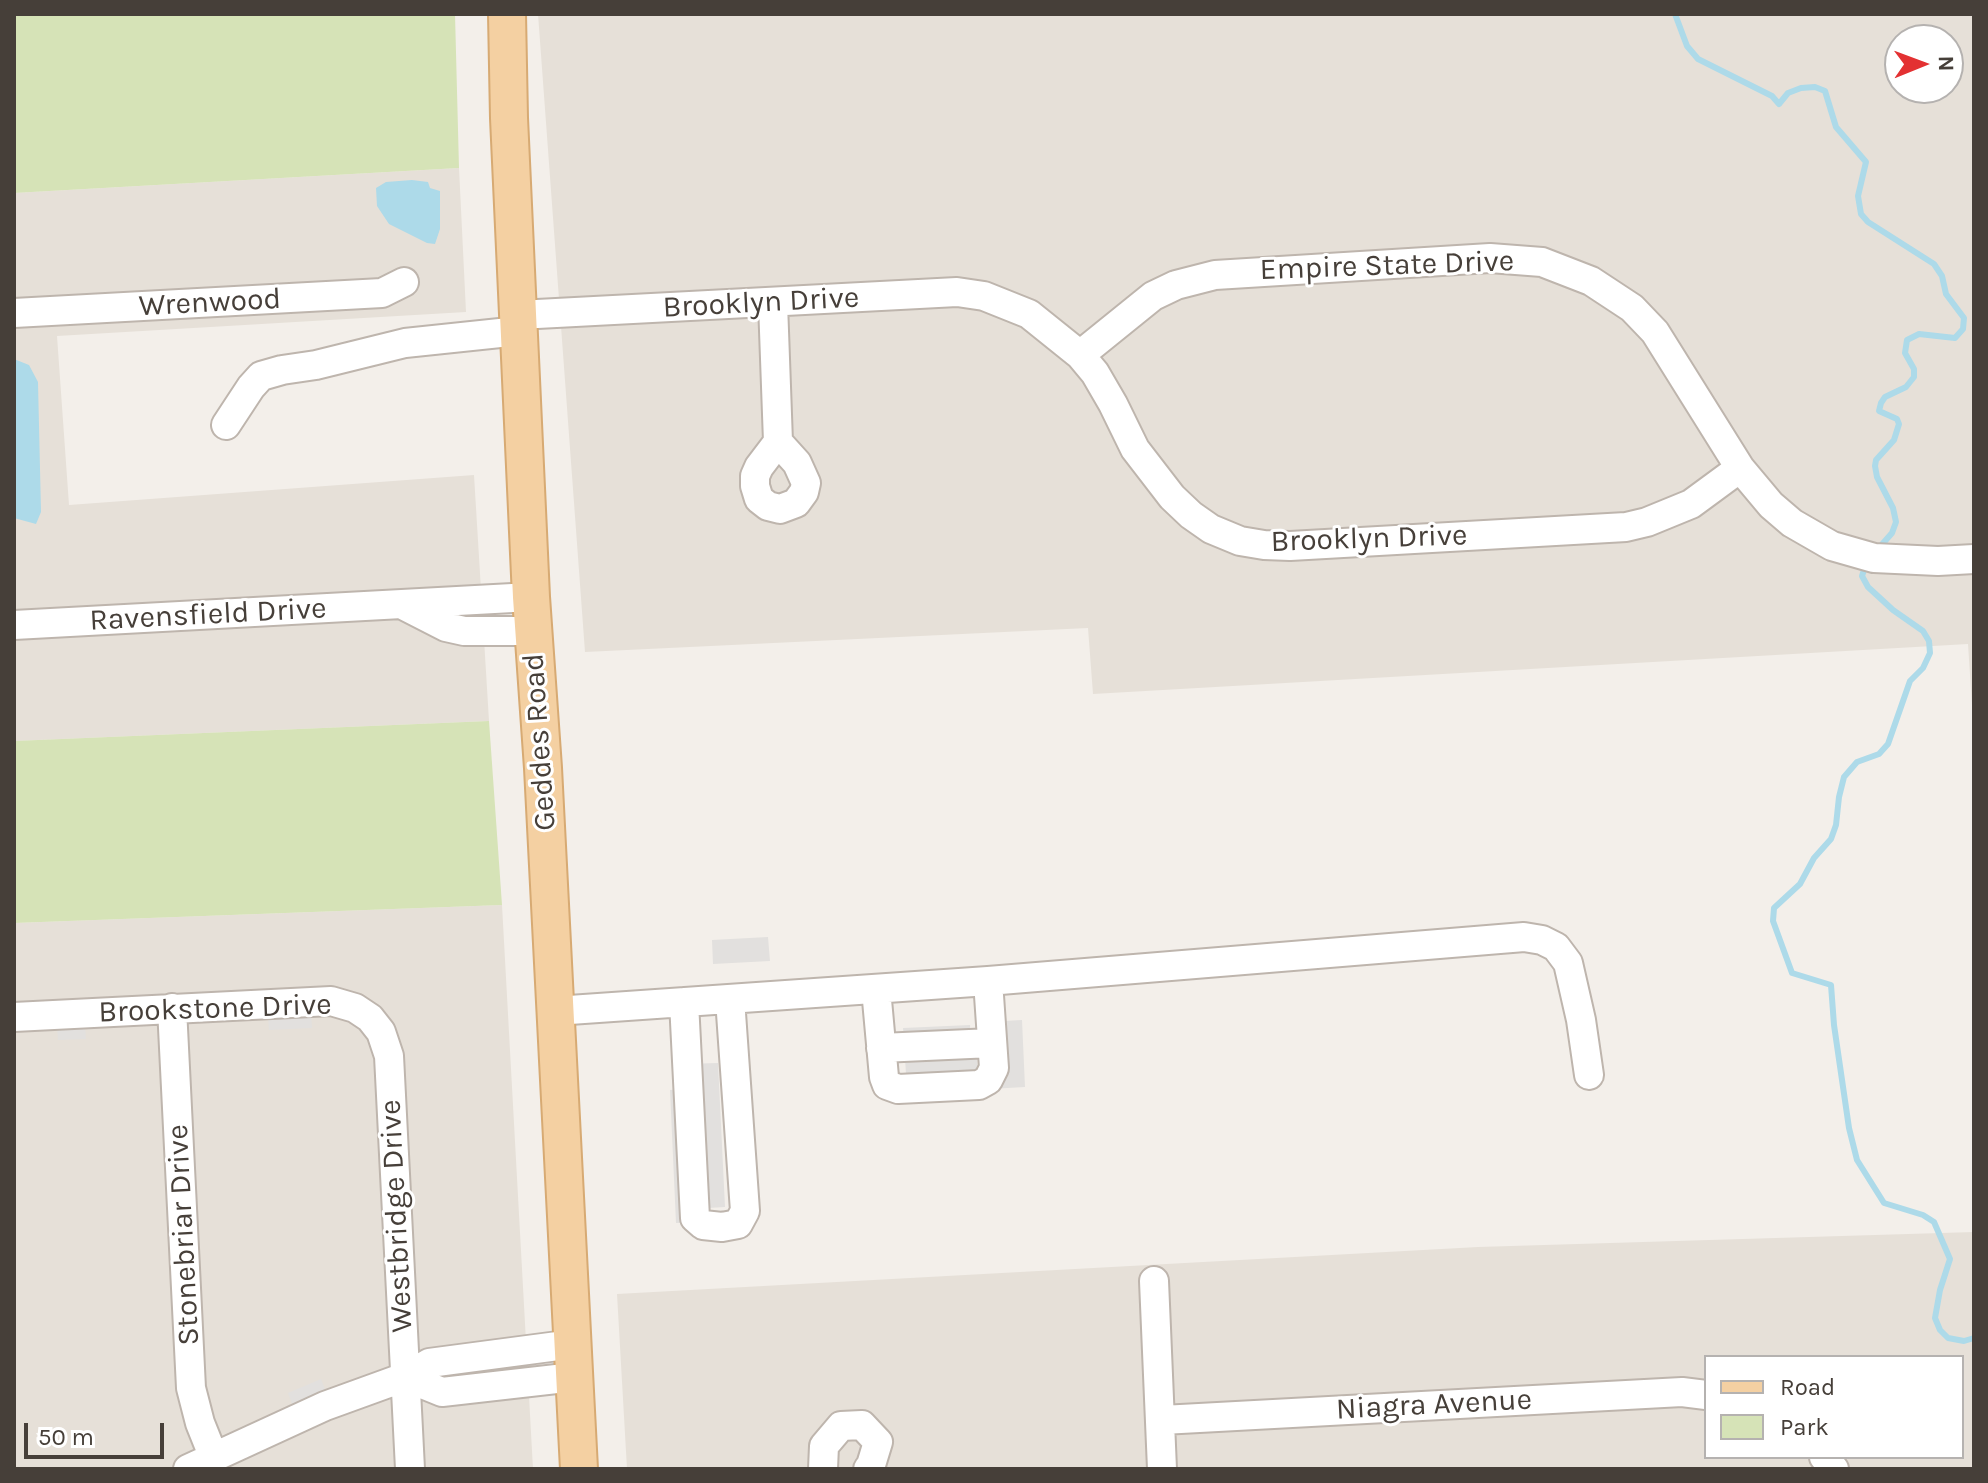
<!DOCTYPE html>
<html>
<head>
<meta charset="utf-8">
<style>
  body { margin:0 }
  #map { position:relative; width:1988px; height:1483px; overflow:hidden; background:#f3efea; font-family:Karla,sans-serif }
  canvas { display:block }
  .frame { position:absolute; inset:0; border:16px solid #463f39; pointer-events:none }
  .legend { position:absolute; left:1704px; top:1355px; width:260px; height:104px; box-sizing:border-box; background:#fff; border:2px solid #b5b2b0; margin:0; padding:10px 14px; list-style:none; font-size:24px; color:#463f39 }
  .legend li { display:flex; align-items:center; gap:16px; height:40px }
  .legend b { width:40px; border:2px solid #b5b2b0 }
  .north { position:absolute; left:1884px; top:24px; width:80px; height:80px; box-sizing:border-box; background:#fff; border:2px solid #b5b2b0; border-radius:50%; rotate:89deg; font-size:22px; font-weight:700; line-height:32px; text-align:center; color:#463f39 }
  .north::after { content:''; display:block; margin:auto; width:28px; height:36px; background:#e33132; clip-path:polygon(50% 0,100% 100%,50% 72%,0 100%) }
  .scale { position:absolute; left:24px; top:1423px; width:140px; height:36px; box-sizing:border-box; border:4px solid #463f39; border-top:0; padding-left:10px; font-size:24px; line-height:28px; white-space:nowrap; color:#463f39; -webkit-text-stroke:6px #fff; paint-order:stroke }
</style>
</head>
<body>
<div id="map">
<canvas width="1988" height="1483"></canvas>
<div class="frame"></div>
<ul class="legend">
<li><b style="height:10px;background:#f4d0a2"></b>Road</li>
<li><b style="height:22px;background:#d6e3b7"></b>Park</li>
</ul>
<div class="north">N</div>
<div class="scale">50 m</div>
</div>
<script>
const c = document.querySelector('canvas').getContext('2d');
c.lineJoin = 'round';
function fill(path, color) { c.fillStyle = color; c.fill(path, 'evenodd'); }
const toPath = rows => new Path2D(rows.map(r => 'M' + r).join(''));
function stroke(path, color, width, dash) { c.strokeStyle = color; c.lineWidth = width; c.lineCap = dash ? 'butt' : 'round'; c.setLineDash(dash || []); c.stroke(path); }
function drawText(font, color, halo, rows, align = 'center') {
  c.font = font + ' Karla,sans-serif'; c.lineWidth = 6; c.setLineDash([]); c.textBaseline = 'middle'; c.strokeStyle = halo; c.fillStyle = color; for (const [text, x, y, turn = 0] of rows) {
    c.save(); c.translate(x, y); c.rotate((+turn || 0) * Math.PI / 180); c.textAlign = isNaN(turn) ? turn : align; if (halo) c.strokeText(text, 0, 0); c.fillText(text, 0, 0); c.restore();
  }
}
fill(toPath([
  [538,14,1974,14,1974,736,1968,644,1093,694,1088,628,585,652],
  [1900,40,1948,40,1948,88,1900,88],
  [459,168,466,312,57,336,69,505,474,475,489,721,14,741,14,193],
  [502,905,533,1469,14,1469,14,923],
  [1974,1232,1974,1469,627,1469,617,1294,1478,1247],
  [1706,1357,1962,1357,1962,1457,1706,1457]
]), '#e6e0d8');
fill(toPath([
  [14,14,455,14,459,168,14,193],
  [489,721,502,905,14,923,14,741]
]), '#d6e3b7');
fill(toPath([
  [768,937,770,961,713,964,712,940],
  [311,1013,312,1028,269,1030,268,1015],
  [1022,1020,1025,1087,990,1089,988,1055,977,1055,978,1070,906,1074,903,1028,970,1025,971,1038,986,1022],
  [85,1025,86,1039,58,1040,57,1026],
  [718,1063,725,1207,708,1208,708,1222,676,1223,670,1090,684,1089,683,1064],
  [321,1379,326,1392,293,1406,288,1393]
]), '#e2e0de');
fill(toPath([
  [412,180,428,182,430,188,440,191,440,229,435,244,427,243,389,224,377,206,376,188,386,182],
  [14,359,29,365,38,382,41,512,36,524,14,518]
]), '#addae9');
stroke(toPath([
  [1675,14,1687,46,1698,59,1772,96,1779,104,1788,93,1801,88,1815,87,1825,91,1836,127,1866,162,1858,196,1861,214,1868,222,1934,264,1942,276,1946,294,1964,318,1963,329,1955,338,1919,334,1907,340,1905,353,1914,369,1914,377,1906,387,1885,397,1881,403,1879,411,1897,419,1899,424,1894,440,1876,460,1875,466,1877,477,1893,508,1896,522,1892,533,1878,549],
  [1866,564,1862,576,1868,587,1893,610,1923,631,1929,641,1930,653,1923,668,1910,681,1888,744,1879,754,1857,762,1844,777,1839,797,1836,825,1831,839,1814,858,1800,884,1774,908,1773,921,1792,973,1831,985,1834,1025,1849,1128,1857,1160,1884,1203,1923,1215,1934,1222,1950,1259,1940,1290,1935,1318,1940,1330,1948,1338,1964,1341,1974,1338]
]), '#addae9', 6);
const minor = toPath([
  [773,303,778,442,797,463,806,483,804,492,796,503,780,509,768,506,759,499,755,486,755,476,759,467,778,442],
  [14,313,382,293,404,282],
  [518,315,957,292,984,296,1029,314,1080,355,1095,373,1113,404,1135,449,1172,497,1191,515,1211,529,1240,541,1264,545,1290,546,1626,527,1647,522,1691,504,1740,468],
  [1080,355,1153,296,1176,285,1215,275,1490,258,1542,262,1591,281,1632,308,1655,332,1740,468,1771,505,1792,523,1832,546,1874,558,1938,561,1974,559],
  [226,425,251,387,261,376,282,370,316,365,405,343,519,331],
  [403,605,446,627,464,631,533,631],
  [14,625,531,597],
  [876,989,884,1077,887,1085,898,1089,979,1085,988,1080,994,1068,988,981],
  [684,1002,695,1218,703,1225,722,1227,738,1224,745,1211,730,999],
  [172,1008,191,1388,200,1423,214,1458],
  [555,1011,988,981,1524,937,1542,940,1556,947,1568,963,1581,1020,1589,1075],
  [14,1017,331,1001,355,1008,370,1018,381,1032,389,1056,410,1469],
  [881,1048,992,1043],
  [1154,1281,1162,1469],
  [405,1377,442,1392,574,1377],
  [1162,1420,1682,1392,1706,1395],
  [1824,1457,1834,1469],
  [188,1469,325,1406,405,1377,429,1363,573,1344],
  [823,1469,824,1446,841,1426,862,1425,878,1442,871,1465,868,1469]
]);
const major = toPath([
  [507,14,509,118,531,597,543,768,579,1469]
]);
stroke(minor, '#beb5ad', 32);
stroke(major, '#d7aa73', 40);
stroke(minor, '#fff', 28);
stroke(major, '#f4d0a2', 36);
drawText('30px', '#463f39', '#fff', [
  ["Empire State Drive",1387,266,-2],
  ["Wrenwood",210,303,-3],
  ["Brooklyn Drive",761,303,-3],
  ["Brooklyn Drive",1369,539,-2],
  ["Ravensfield Drive",208,615,-3],
  ["Geddes Road",540,742,-94],
  ["Brookstone Drive",215,1009,-2],
  ["Westbridge Drive",397,1216,-93],
  ["Stonebriar Drive",184,1235,-93],
  ["Niagra Avenue",1434,1405,-3]
]);
</script>
</body>
</html>
